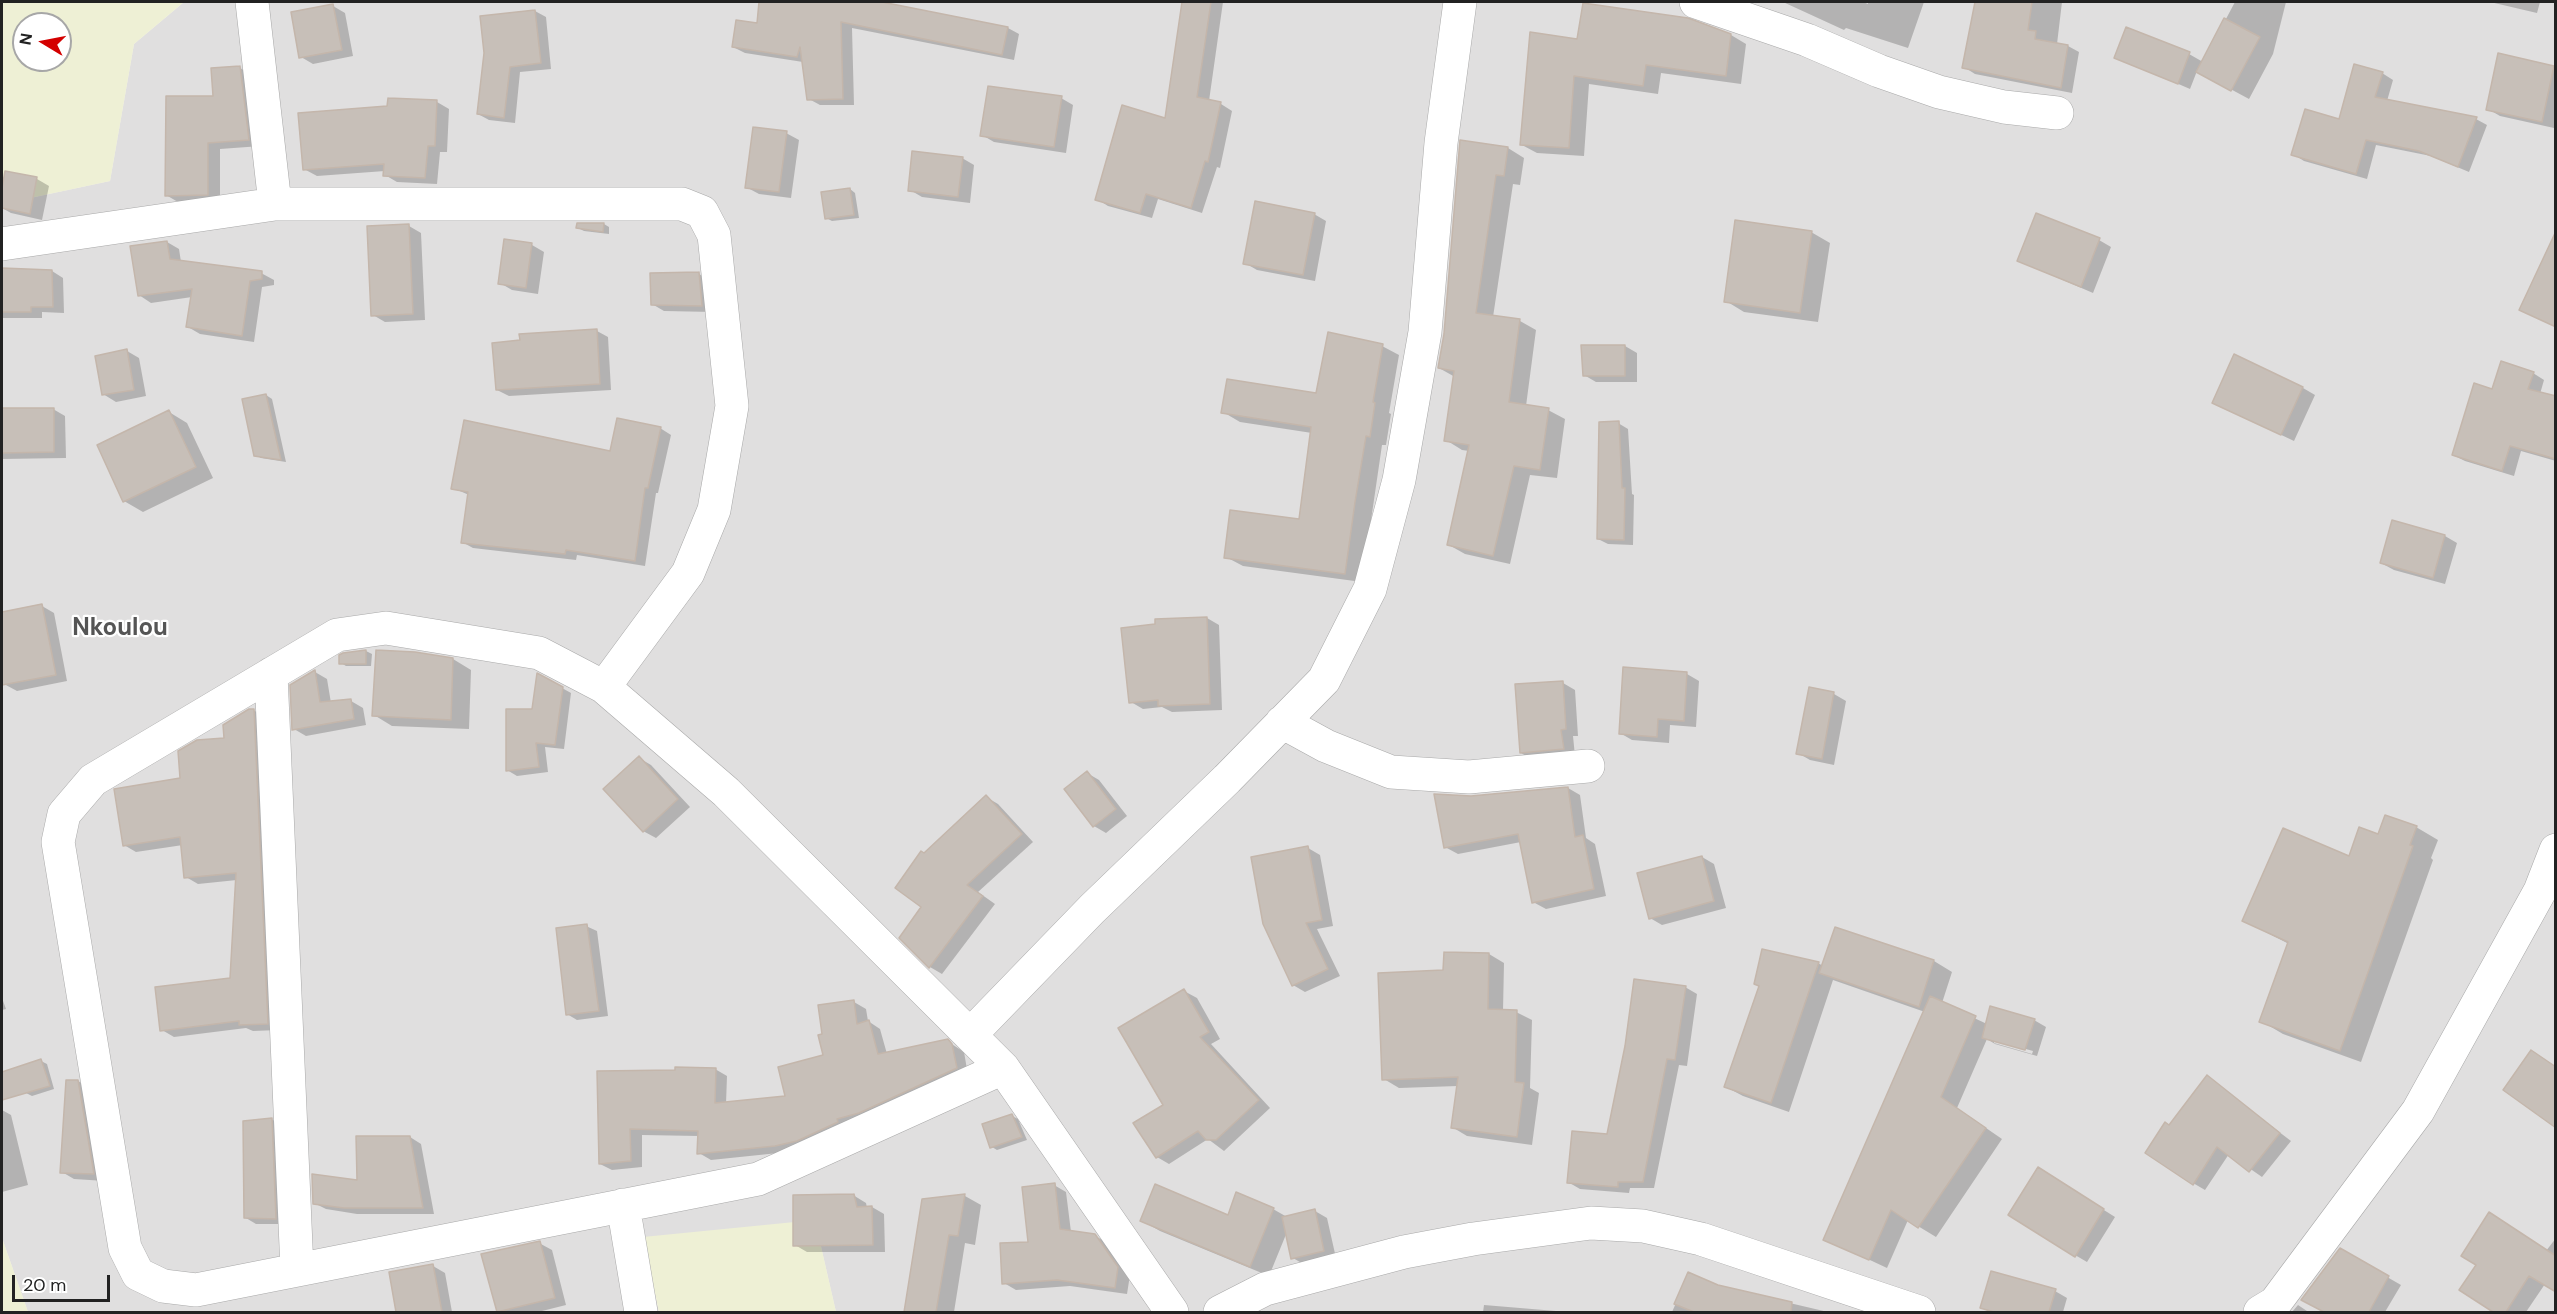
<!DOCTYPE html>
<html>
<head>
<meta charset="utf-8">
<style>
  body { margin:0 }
  #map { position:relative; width:2557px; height:1314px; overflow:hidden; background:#f2efe9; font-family:"DM Sans",sans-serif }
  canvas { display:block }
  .frame { position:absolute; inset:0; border:3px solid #222; pointer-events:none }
  .north { position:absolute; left:12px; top:12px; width:60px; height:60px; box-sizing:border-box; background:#fff; border:2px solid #a7a7a7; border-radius:50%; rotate:280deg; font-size:16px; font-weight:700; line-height:24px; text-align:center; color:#222 }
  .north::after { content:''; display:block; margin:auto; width:21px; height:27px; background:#d40000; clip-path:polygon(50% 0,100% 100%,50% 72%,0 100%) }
  .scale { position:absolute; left:12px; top:1275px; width:98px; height:27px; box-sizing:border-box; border:3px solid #222; border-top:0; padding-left:8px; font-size:18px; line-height:21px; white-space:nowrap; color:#222; -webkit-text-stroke:4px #fff; paint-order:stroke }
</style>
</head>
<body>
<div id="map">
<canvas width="2557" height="1314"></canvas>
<div class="frame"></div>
<div class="north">N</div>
<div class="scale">20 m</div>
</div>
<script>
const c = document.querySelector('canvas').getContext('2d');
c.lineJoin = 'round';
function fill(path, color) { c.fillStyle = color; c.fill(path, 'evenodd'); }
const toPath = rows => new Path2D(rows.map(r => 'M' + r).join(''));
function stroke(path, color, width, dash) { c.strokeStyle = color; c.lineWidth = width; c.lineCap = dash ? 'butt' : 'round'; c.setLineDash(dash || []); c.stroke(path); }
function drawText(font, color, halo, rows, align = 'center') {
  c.font = font + ' "DM Sans",sans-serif'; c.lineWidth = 4.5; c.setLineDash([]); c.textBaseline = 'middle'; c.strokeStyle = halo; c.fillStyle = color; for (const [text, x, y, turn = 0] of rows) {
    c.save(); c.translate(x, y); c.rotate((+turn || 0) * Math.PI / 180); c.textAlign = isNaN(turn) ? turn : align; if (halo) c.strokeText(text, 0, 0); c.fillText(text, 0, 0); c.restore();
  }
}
fill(toPath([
  [184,2,2555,2,2555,1312,836,1312,815,1221,643,1238,659,1312,28,1312,2,1238,2,204,110,181,134,44]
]), '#e0dfdf');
fill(toPath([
  [2,2,184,2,134,44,110,181,2,204],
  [24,24,60,24,60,60,24,60],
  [815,1220,836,1312,659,1312,643,1237],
  [2,1238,28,1312,2,1312]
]), '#eef0d5');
fill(toPath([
  [760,2,875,2,1008,28,1019,34,1014,60,852,28,854,105,820,105,809,99,803,62,745,53,733,47,759,25],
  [1184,2,1223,2,1209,101,1221,104,1232,111,1220,168,1217,167,1202,213,1158,199,1152,218,1108,206,1097,199,1166,120],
  [1783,2,1863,2,1868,4,1868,2,1924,2,1908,48,1846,28,1844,30],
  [2003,2,2062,2,2057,44,2068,46,2079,52,2072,93,1975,74,1964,67,2000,25],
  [2235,2,2286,2,2273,54,2249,99,2197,71,2190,89,2116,57,2189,54,2203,62],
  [2490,2,2540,2,2537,13],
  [333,6,345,13,353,56,313,64,301,57],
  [535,11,546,17,551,69,520,72,515,123,489,120,478,114,486,53],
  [1687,20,1731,35,1746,44,1741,84,1661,73,1658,94,1589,84,1584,156,1537,153,1522,145,1579,41],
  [2554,67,2554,128,2500,116,2488,109],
  [240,68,252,75,261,146,220,149,220,201,178,202,166,195,214,98],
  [2382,73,2393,80,2387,101,2476,119,2487,125,2469,172,2431,156,2376,145,2367,179,2304,161,2293,154,2340,121],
  [1061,98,1073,105,1066,153,994,142,982,135],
  [389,100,437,102,449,109,447,152,440,152,437,184,397,182,385,175,385,171,317,176,304,169,389,107],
  [786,133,799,140,791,198,759,194,746,187],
  [1462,142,1508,148,1524,158,1520,185,1513,184,1493,317,1520,321,1536,330,1526,406,1548,410,1565,419,1557,478,1530,475,1510,564,1465,554,1449,545,1469,451,1462,450,1446,440,1455,377,1439,368,1445,334],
  [962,158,974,165,970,203,922,197,910,190],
  [6,172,37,179,49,186,42,220,11,213,2,208,2,195],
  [850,189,855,193,859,218,832,221,826,218],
  [1314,214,1326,221,1315,281,1257,270,1245,263],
  [604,224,609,227,609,234,584,231,578,228],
  [409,226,421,233,425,320,385,322,373,315],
  [1811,232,1830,243,1818,322,1744,312,1726,301],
  [2099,240,2111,247,2093,293,2019,261],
  [505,241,532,245,544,252,538,294,512,290,500,283],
  [167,242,179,249,181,262,261,273,274,280,274,285,262,287,254,342,200,334,188,327,192,297,151,303,139,295],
  [2,270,52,271,63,278,64,313,42,312,42,318,2,318],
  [699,274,711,281,714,312,664,311,652,304],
  [597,331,608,337,611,390,509,396,497,390],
  [1382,346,1399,355,1389,413,1391,414,1386,445,1382,445,1362,582,1243,566,1226,557,1301,521,1312,433,1240,422,1223,412,1317,395],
  [1625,346,1637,353,1637,382,1596,382,1584,375],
  [127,351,139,358,146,396,116,402,103,394],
  [2533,373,2544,380,2540,394,2556,398,2556,461,2521,451,2514,476,2465,461,2453,455,2493,391],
  [2303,388,2315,395,2294,441,2214,403],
  [266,395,272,399,286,462,261,458,256,455],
  [53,409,65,416,66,458,2,459,2,410],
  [169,412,187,423,213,478,143,512,124,501],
  [1618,423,1628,429,1632,494,1634,495,1633,545,1608,544,1598,539],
  [660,428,671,435,658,493,656,493,645,566,577,555,576,560,473,548,462,542,469,495,453,488,611,453],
  [2393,521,2445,536,2457,543,2445,584,2394,570,2381,563],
  [42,606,54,613,67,681,17,691,4,684,2,670,2,614],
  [1207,618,1219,625,1222,710,1172,712,1162,707,1143,709,1131,702,1156,625],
  [366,651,372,654,371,666,346,666,341,663,344,654],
  [453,659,471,670,469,729,392,726,374,715],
  [315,672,327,679,331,703,351,701,363,708,366,725,306,736,294,729],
  [1687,674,1699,681,1696,727,1670,725,1669,743,1632,740,1620,733],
  [1563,683,1575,690,1578,736,1573,736,1575,756,1533,760,1521,753,1517,686],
  [562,688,571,693,564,749,545,747,548,772,517,776,507,770,533,710],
  [1810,689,1834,694,1846,701,1834,765,1810,760,1798,753],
  [253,710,266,717,279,1030,253,1031,246,1028,174,1037,162,1030,231,979,237,880,198,884,186,877,183,845,136,852,124,845,182,780],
  [639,758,651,765,690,807,656,838,643,831],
  [1087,773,1099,780,1127,816,1106,833,1094,826],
  [1568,788,1580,795,1586,838,1595,844,1606,896,1546,909,1533,902,1521,842,1458,854,1445,847,1471,797],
  [986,797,998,804,1033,842,978,892,995,904,942,974,930,967,901,938,924,907,924,855],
  [2416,827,2438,840,2431,858,2433,860,2361,1062,2283,1034,2261,1021,2289,944,2244,921,2350,858,2379,836],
  [1308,848,1320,855,1333,926,1317,929,1340,976,1305,992,1293,985],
  [1702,857,1714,864,1726,908,1662,925,1650,918],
  [586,926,597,931,608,1016,577,1020,567,1014],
  [1489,954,1504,963,1503,1011,1516,1012,1532,1020,1530,1088,1539,1093,1532,1145,1467,1136,1452,1127,1458,1086,1399,1088,1384,1079,1445,971],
  [1934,961,1952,972,1942,1003,1987,1024,2034,1020,2046,1027,2037,1056,1995,1044,1987,1039,1957,1108,2002,1139,1936,1237,1908,1220,1887,1268,1825,1239,1925,1012,1833,980,1789,1112,1743,1096,1726,1087,1818,963,1823,966],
  [1994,1040,2033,1051,2032,1054,1994,1043],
  [1685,987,1697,994,1687,1066,1679,1065,1654,1188,1630,1188,1629,1193,1580,1189,1568,1182,1608,1135],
  [1184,991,1197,998,1220,1039,1211,1044,1270,1108,1224,1151,1208,1139,1169,1164,1157,1157],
  [2,998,6,1009,2,1010],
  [854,1002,866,1009,868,1021,880,1029,887,1054,947,1041,964,1052,968,1075,788,1152,711,1160,699,1153,699,1136,642,1135,642,1167,612,1170,600,1164,599,1072,715,1069,727,1076,726,1104,787,1098,825,1056,823,1035],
  [41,1061,47,1064,54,1089,32,1096,26,1093],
  [2207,1077,2291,1141,2262,1177,2229,1154,2205,1190,2193,1183,2169,1126],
  [78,1081,90,1088,105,1181,74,1179,62,1172],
  [2,1110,11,1115,28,1185,2,1192],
  [1012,1116,1018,1119,1027,1140,997,1150,992,1147],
  [271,1119,282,1125,286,1224,256,1224,246,1218],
  [410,1137,421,1144,434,1214,357,1214,326,1209,314,1203,358,1182],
  [2050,1176,2115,1217,2087,1262,2075,1255],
  [1054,1185,1066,1192,1071,1232,1095,1236,1108,1243,1130,1275,1127,1294,1070,1286,1016,1290,1004,1283,1029,1243],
  [853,1195,866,1203,867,1208,872,1207,884,1214,885,1252,807,1252,795,1245],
  [965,1196,981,1205,975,1245,965,1243,954,1312,905,1312,923,1201],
  [1273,1209,1287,1217,1315,1211,1327,1218,1336,1258,1305,1265,1293,1258,1287,1232,1269,1276,1160,1231,1141,1220,1228,1217],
  [2556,1238,2556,1290,2545,1284,2526,1312,2496,1312,2462,1290,2546,1251],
  [539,1243,552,1250,566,1305,538,1312,498,1312,483,1255],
  [2340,1250,2401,1285,2385,1312,2327,1312,2303,1299],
  [433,1266,445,1273,452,1312,398,1312,391,1274],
  [1689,1274,1717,1286,1828,1312,1672,1312],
  [2055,1291,2067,1298,2063,1312,1990,1312,1982,1308],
  [1484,1305,1556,1311,1559,1312,1483,1312],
  [2298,1305,2307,1311,2309,1312,2292,1312]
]), '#0003');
const building = toPath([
  [759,2,882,2,1008,27,1002,55,841,22,843,99,807,100,800,47,797,57,732,47,736,20,757,23,759,2],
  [1182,2,1211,2,1197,97,1221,102,1208,162,1205,161,1191,208,1146,194,1140,213,1095,200,1122,105,1165,118,1182,2],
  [1975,2,2032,2,2028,30,2036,31,2035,39,2068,45,2061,88,1962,68,1975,2],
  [1583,3,1688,18,1731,34,1726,76,1646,65,1643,86,1574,76,1569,148,1520,145,1530,32,1577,39,1583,3],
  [333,4,342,50,299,58,291,12,333,4],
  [535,10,541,63,510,67,504,118,477,114,484,53,480,16,535,10],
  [2224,18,2260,37,2231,91,2196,72,2224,18],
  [2126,27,2190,52,2178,84,2114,58,2126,27],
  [2498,53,2554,66,2542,122,2486,110,2498,53],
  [2354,64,2383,72,2375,97,2477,117,2458,167,2419,151,2366,140,2356,174,2291,155,2305,109,2339,119,2354,64],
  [240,66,249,140,208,143,208,195,165,196,166,96,213,96,211,68,240,66],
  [988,86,1062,96,1054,147,980,136,988,86],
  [388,98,437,100,435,146,428,146,425,178,383,176,384,164,303,170,298,113,387,106,388,98],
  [753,127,787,131,779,192,745,188,753,127],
  [1460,140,1508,147,1504,176,1496,175,1476,313,1520,319,1509,402,1549,408,1540,470,1514,466,1493,556,1447,545,1469,445,1444,441,1454,371,1438,368,1444,334,1460,140],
  [912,151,963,157,958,197,908,191,912,151],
  [5,171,37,177,30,214,2,208,2,188,5,171],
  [850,188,854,215,825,219,821,192,850,188],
  [1255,201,1315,213,1303,275,1243,264,1255,201],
  [2036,213,2100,238,2081,287,2017,261,2036,213],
  [1735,220,1812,231,1800,313,1724,302,1735,220],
  [577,223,604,223,603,232,576,228,577,223],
  [409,224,413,314,371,316,367,226,409,224],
  [2556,231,2556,327,2519,310,2556,231],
  [504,239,532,243,526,288,498,284,504,239],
  [167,241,170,259,262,271,262,279,250,281,242,336,186,327,192,289,138,296,130,246,167,241],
  [2,268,52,270,53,307,31,307,31,312,2,312,2,268],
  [699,272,702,306,651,305,650,273,699,272],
  [597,329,600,384,496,390,492,343,520,340,519,334,597,329],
  [1328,332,1383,344,1373,402,1375,403,1370,437,1366,436,1355,502,1345,574,1224,558,1230,510,1299,519,1311,427,1221,413,1227,379,1316,393,1328,332],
  [1581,345,1625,345,1625,376,1583,376,1581,345],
  [127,349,134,390,102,395,95,356,127,349],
  [2234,354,2303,387,2281,435,2212,403,2234,354],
  [2501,361,2534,372,2528,389,2556,396,2556,459,2510,446,2502,471,2452,455,2474,383,2492,389,2501,361],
  [266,394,281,460,254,456,242,399,266,394],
  [2,408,54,408,54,452,2,453,2,408],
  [169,410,196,467,123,502,97,445,169,410],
  [617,418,661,427,648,488,645,488,635,561,566,550,565,554,461,543,468,492,451,489,464,420,610,451,617,418],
  [1619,421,1622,488,1625,488,1624,540,1597,539,1599,422,1619,421],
  [2392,520,2445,535,2433,578,2380,563,2392,520],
  [42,604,56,675,2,685,2,612,42,604],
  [1207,617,1210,704,1158,706,1158,700,1129,703,1121,628,1155,624,1155,619,1207,617],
  [366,650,366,664,339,664,339,655,343,653,366,650],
  [376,650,415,652,453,658,451,720,372,716,376,650],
  [1623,667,1687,672,1684,721,1658,719,1657,737,1619,734,1623,667],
  [315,670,320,702,351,699,354,719,292,730,290,685,315,670],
  [537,673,563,687,555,745,536,743,539,767,506,771,506,709,532,709,537,673],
  [1563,681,1566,729,1561,730,1564,749,1520,753,1515,684,1563,681],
  [1809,687,1834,692,1822,759,1796,754,1809,687],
  [249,709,254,709,268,1024,239,1025,239,1021,160,1031,155,987,230,978,236,873,184,878,180,837,123,846,114,789,180,778,178,751,197,740,224,738,223,725,249,709],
  [639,756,678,799,643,832,603,789,639,756],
  [1087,771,1116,809,1093,827,1064,789,1087,771],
  [1568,787,1575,837,1583,835,1594,889,1532,903,1518,834,1444,848,1434,794,1471,796,1568,787],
  [986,795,1022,834,967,885,983,896,929,968,899,938,921,907,895,888,921,851,924,853,986,795],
  [2385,815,2417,826,2410,845,2413,846,2340,1051,2259,1022,2288,942,2242,921,2283,828,2349,856,2359,827,2378,834,2385,815],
  [1308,846,1322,920,1306,923,1328,969,1292,986,1263,924,1251,857,1308,846],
  [1702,856,1714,901,1649,919,1637,873,1702,856],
  [587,924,599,1011,566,1015,556,928,587,924],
  [1835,927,1934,960,1919,1007,1819,973,1835,927],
  [1762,949,1819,962,1771,1103,1724,1087,1759,986,1754,984,1762,949],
  [1444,952,1489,953,1488,1009,1517,1010,1515,1082,1524,1083,1517,1137,1451,1128,1458,1077,1382,1080,1378,973,1443,970,1444,952],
  [1634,979,1686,986,1675,1060,1667,1059,1643,1182,1618,1182,1618,1187,1567,1183,1572,1131,1607,1134,1625,1046,1634,979],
  [1184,989,1209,1032,1200,1037,1259,1100,1216,1140,1206,1140,1198,1131,1156,1158,1133,1123,1163,1105,1118,1028,1184,989],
  [1930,996,1976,1016,1941,1097,1986,1128,1918,1228,1891,1210,1869,1260,1823,1240,1930,996],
  [854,1000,857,1024,869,1020,878,1054,948,1039,952,1044,957,1068,859,1113,837,1119,838,1122,797,1141,775,1146,697,1154,698,1131,630,1129,631,1161,599,1164,597,1071,675,1070,675,1067,716,1068,715,1103,785,1096,778,1067,823,1055,818,1035,822,1034,818,1005,854,1000],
  [1990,1006,2035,1019,2025,1050,1982,1038,1990,1006],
  [2531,1050,2556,1067,2556,1128,2503,1090,2531,1050],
  [41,1059,50,1086,2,1100,2,1072,41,1059],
  [2207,1075,2280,1133,2249,1172,2217,1147,2193,1185,2145,1153,2165,1122,2169,1125,2207,1075],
  [66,1080,78,1080,94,1174,60,1173,66,1080],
  [1012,1114,1022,1137,990,1148,982,1124,1012,1114],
  [272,1118,276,1219,244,1218,243,1121,272,1118],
  [356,1136,410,1136,423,1208,344,1208,313,1204,312,1174,357,1180,356,1136],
  [2038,1167,2104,1209,2075,1257,2008,1215,2038,1167],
  [1055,1183,1060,1229,1095,1234,1118,1267,1115,1288,1057,1280,1002,1284,1000,1243,1028,1242,1022,1187,1055,1183],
  [1155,1184,1228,1215,1236,1192,1274,1208,1250,1267,1140,1221,1155,1184],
  [854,1194,857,1207,872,1206,873,1245,793,1246,793,1195,854,1194],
  [965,1194,958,1236,949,1235,936,1312,904,1312,922,1199,965,1194],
  [1315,1209,1324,1251,1291,1259,1282,1217,1315,1209],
  [2489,1212,2556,1256,2556,1292,2529,1276,2506,1312,2493,1312,2459,1290,2476,1265,2461,1256,2489,1212],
  [540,1241,555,1298,497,1312,481,1254,540,1241],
  [2340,1248,2389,1276,2369,1312,2324,1312,2301,1300,2340,1248],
  [433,1264,442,1312,396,1312,389,1272,433,1264],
  [1991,1271,2056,1289,2049,1312,1994,1312,1980,1308,1991,1271],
  [1688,1272,1718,1285,1792,1302,1791,1312,1694,1312,1674,1304,1688,1272]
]);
fill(building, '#c7bfb8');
stroke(building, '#c4b6ab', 1.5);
const minor = toPath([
  [252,2,275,204],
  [1696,2,1807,40,1879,71,1939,92,2004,107,2057,113],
  [2,244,275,204,682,204,702,212,714,235,732,406,714,510,688,573,604,687],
  [271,674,297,1269],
  [1282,722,1326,746,1391,772,1469,777,1588,766],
  [970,1035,1092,909,1227,779,1324,680,1370,589,1399,480,1425,332,1441,143,1460,2],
  [1003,1068,758,1179,196,1290,163,1286,138,1274,125,1248,58,842,64,814,93,780,337,635,386,628,539,653,604,687,726,792,1003,1068,1172,1312],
  [623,1205,641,1312]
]);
const tertiary = toPath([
  [1220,1312,1265,1289,1404,1252,1473,1239,1591,1223,1643,1226,1701,1239,1919,1312],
  [2260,1312,2275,1303,2418,1111,2540,891,2556,850]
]);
stroke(minor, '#a9a9a9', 34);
stroke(tertiary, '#a9a9a9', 34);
stroke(minor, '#fff', 33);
stroke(tertiary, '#fff', 33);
drawText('bold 24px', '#555', '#fff', [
  ["Nkoulou",120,629]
]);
</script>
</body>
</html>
